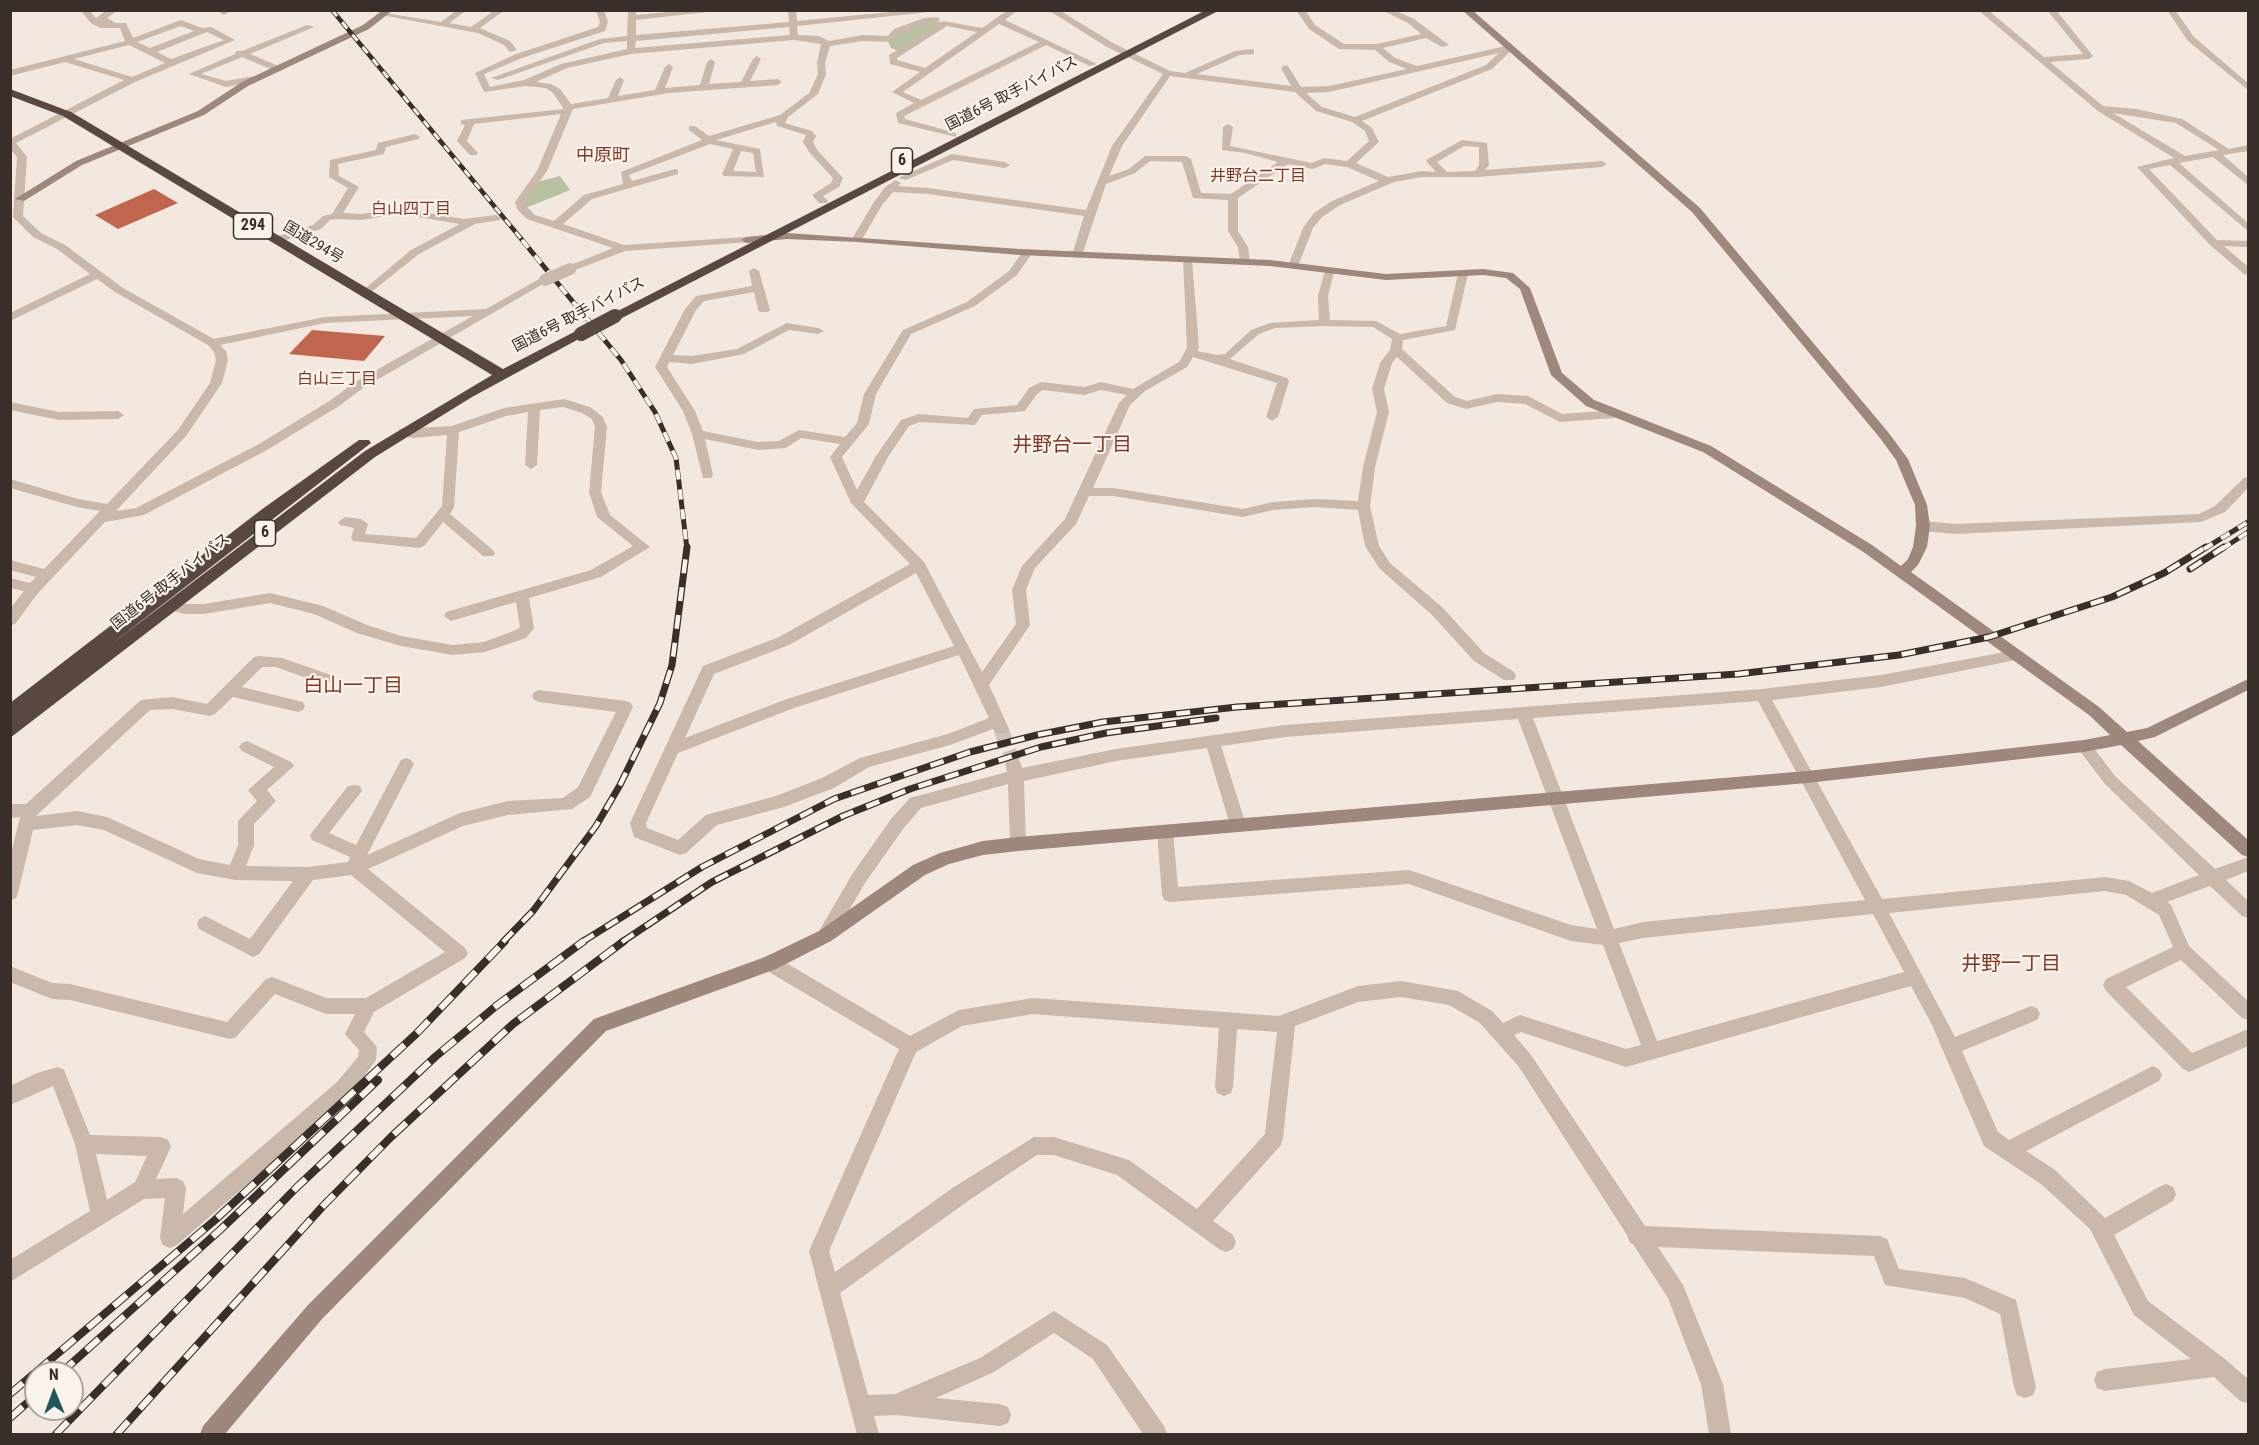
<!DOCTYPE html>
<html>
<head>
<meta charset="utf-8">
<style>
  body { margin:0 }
  #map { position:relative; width:2259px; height:1445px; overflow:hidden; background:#f2e8df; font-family:"Roboto Condensed",sans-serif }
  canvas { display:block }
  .frame { position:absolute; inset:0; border:12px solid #382e2a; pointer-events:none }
  .north { position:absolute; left:24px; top:1361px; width:60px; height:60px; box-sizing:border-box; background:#faf3ec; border:2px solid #aca49e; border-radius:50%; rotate:359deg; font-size:16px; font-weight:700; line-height:24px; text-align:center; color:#382e2a }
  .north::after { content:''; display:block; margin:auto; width:21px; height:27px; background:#215758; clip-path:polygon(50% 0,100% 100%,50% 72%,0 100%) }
</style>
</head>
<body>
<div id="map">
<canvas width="2259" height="1445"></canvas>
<div class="frame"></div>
<div class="north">N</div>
</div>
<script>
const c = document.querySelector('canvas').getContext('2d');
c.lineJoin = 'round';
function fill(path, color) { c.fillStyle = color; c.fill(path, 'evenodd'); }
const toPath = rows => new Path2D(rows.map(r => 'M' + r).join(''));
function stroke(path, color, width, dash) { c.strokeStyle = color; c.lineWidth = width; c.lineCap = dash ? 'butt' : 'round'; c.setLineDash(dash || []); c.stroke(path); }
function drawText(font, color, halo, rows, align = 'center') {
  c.font = font + ' "Roboto Condensed","Noto Sans JP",sans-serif'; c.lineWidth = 4.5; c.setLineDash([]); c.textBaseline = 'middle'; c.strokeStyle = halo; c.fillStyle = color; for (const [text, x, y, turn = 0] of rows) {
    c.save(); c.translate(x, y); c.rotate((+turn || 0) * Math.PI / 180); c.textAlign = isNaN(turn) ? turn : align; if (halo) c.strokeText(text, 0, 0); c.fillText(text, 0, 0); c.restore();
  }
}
fill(toPath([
  [936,21,946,23,899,51,891,48,888,41,894,31],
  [560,176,570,190,523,209,521,207,533,183]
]), '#b7c19f');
fill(toPath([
  [154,189,178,203,118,229,95,215],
  [312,330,385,336,364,361,289,354]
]), '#c1664e');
stroke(toPath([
  [1001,729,1013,761]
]), '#cdc3bb', 15, [15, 8]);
fill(toPath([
  [80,10,89,10,96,18,107,10,118,10,107,18,116,23,126,23,133,38,181,20,202,28,211,27,235,40,135,82,16,143,27,157,23,216,41,233,65,245,123,288,214,339,325,317,486,309,541,278,550,280,363,388,339,406,267,450,144,515,105,522,38,593,15,624,10,625,10,609,24,591,10,588,10,578,30,583,36,577,10,570,10,560,44,569,100,511,77,507,10,488,10,479,78,499,107,504,178,430,210,383,216,360,214,352,208,345,115,292,97,279,10,321,10,313,90,274,57,249,33,237,13,217,17,157,10,149,10,139,124,80,65,62,10,76,10,70,125,41,120,28,100,28,91,23,80,10],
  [181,26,194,31,150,48,137,42,181,26],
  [207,32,224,40,171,59,157,52,207,32],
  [129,45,165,63,132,77,74,59,129,45],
  [473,316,355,382,331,400,259,444,136,508,116,511,186,436,222,383,228,360,226,351,220,345,325,323,473,316],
  [222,10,233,10,224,15,220,13,222,10],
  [260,10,275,10,271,12,260,10],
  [457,10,467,10,449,23,471,27,495,10,505,10,480,28,510,41,517,50,510,52,504,45,478,33,381,15,385,13,441,22,457,10],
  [596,10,604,10,608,22,605,31,522,58,484,74,490,87,524,80,561,64,627,49,627,41,604,43,498,80,491,78,600,39,627,36,628,10,636,10,636,15,688,10,725,10,636,20,636,35,789,22,788,10,796,10,797,21,911,10,948,10,797,26,798,35,819,36,829,41,863,35,888,36,894,29,924,18,937,17,941,20,900,33,890,42,863,41,830,46,825,63,826,74,818,94,788,117,785,123,812,131,816,136,813,142,818,151,843,178,839,187,823,196,828,201,827,203,819,203,812,195,831,183,833,178,809,152,803,142,806,135,777,126,776,122,716,140,760,149,764,177,724,176,722,174,733,149,710,144,629,175,632,181,675,169,678,170,678,174,592,199,563,224,624,245,746,237,751,240,750,242,625,251,570,272,566,271,566,267,613,248,527,219,517,209,515,202,537,171,561,114,474,124,467,141,478,153,476,155,470,155,457,141,465,125,461,124,461,120,564,109,553,93,546,88,525,86,484,92,475,73,516,54,598,27,600,22,596,10],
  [789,27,790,35,635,48,636,41,789,27],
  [794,40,821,44,817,63,818,74,809,93,780,115,709,136,695,126,689,126,689,130,702,140,621,172,623,184,584,195,554,221,535,215,526,206,525,202,547,171,573,109,669,93,778,85,782,82,778,79,750,81,761,59,757,56,753,59,741,82,709,84,715,62,711,59,707,62,700,85,665,88,673,67,669,64,665,67,655,90,618,96,624,80,620,77,616,80,608,98,571,104,560,89,551,84,536,82,567,68,631,54,794,40],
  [741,151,753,153,756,172,733,171,741,151],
  [1008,10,1018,10,1005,20,1097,64,1090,66,1046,45,904,116,905,119,956,133,956,137,898,123,896,113,914,103,892,92,920,72,890,64,889,55,943,21,982,28,1008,10],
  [999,24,1039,42,921,100,903,92,999,24],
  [947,26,977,32,925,68,897,60,897,58,947,26],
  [1048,10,1059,10,1113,43,1170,71,1185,73,1235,51,1251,49,1254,50,1254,54,1240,55,1197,74,1291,86,1281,68,1285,65,1288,66,1301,87,1329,86,1407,69,1389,62,1375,50,1339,49,1309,29,1296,10,1305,10,1315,25,1344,44,1377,44,1421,34,1408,23,1382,10,1394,10,1414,19,1449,45,1442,47,1426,38,1383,48,1395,58,1417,66,1510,45,1514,48,1492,69,1362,121,1372,128,1379,142,1356,163,1388,177,1422,171,1436,172,1426,161,1428,159,1462,140,1487,143,1489,165,1485,170,1602,161,1607,164,1602,167,1478,177,1422,177,1394,182,1340,205,1322,217,1313,228,1298,266,1293,269,1288,266,1303,228,1314,213,1332,201,1379,181,1347,167,1325,164,1313,169,1288,164,1238,198,1238,231,1248,247,1250,262,1245,265,1240,262,1238,247,1228,231,1228,200,1193,198,1182,162,1150,161,1135,173,1106,184,1082,255,1077,258,1072,255,1084,216,928,194,893,192,882,205,861,241,853,241,852,239,874,202,885,187,896,180,901,183,898,186,928,188,1086,210,1112,146,1163,74,1107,47,1048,10],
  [1499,53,1486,65,1355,117,1322,107,1306,93,1329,92,1499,53],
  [1170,76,1295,92,1316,111,1352,122,1365,131,1369,141,1347,161,1324,158,1312,163,1230,146,1233,127,1228,124,1223,127,1222,150,1245,153,1278,162,1231,194,1201,193,1191,159,1186,156,1145,156,1129,169,1109,176,1122,146,1170,76],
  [1464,146,1479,147,1479,165,1475,171,1447,172,1437,162,1464,146],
  [1978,10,1988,10,2044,57,2083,54,2047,10,2056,10,2093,56,2089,59,2050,62,2103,106,2136,109,2182,119,2229,149,2248,145,2248,151,2223,155,2248,177,2248,185,2213,157,2179,163,2248,223,2248,231,2170,165,2149,169,2217,240,2248,241,2248,247,2224,246,2248,267,2248,275,2244,274,2210,245,2137,167,2174,158,2098,111,1978,10],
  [2113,113,2176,123,2219,150,2185,156,2113,113],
  [2167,10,2175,10,2194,37,2248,83,2248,90,2188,41,2167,10],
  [307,25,314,27,250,54,281,67,281,71,275,71,242,57,201,74,226,81,254,76,258,79,257,81,226,87,189,74,235,54,236,51,242,51,307,25],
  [415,134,420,137,418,139,386,147,384,154,338,164,339,176,359,187,343,213,361,214,400,208,464,219,496,215,501,218,500,220,475,224,419,254,365,297,361,296,361,292,411,250,460,224,400,214,361,220,336,219,330,220,321,229,280,242,272,242,272,238,313,225,323,216,332,214,348,188,329,177,330,160,376,150,378,143,415,134],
  [952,154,1005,162,1010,165,1005,168,953,160,906,180,898,178,952,154],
  [1028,249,1033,252,1017,275,975,306,911,334,876,394,869,424,842,457,857,490,876,456,901,420,919,414,968,418,974,409,1017,405,1029,388,1041,382,1084,387,1101,382,1133,389,1179,362,1187,348,1183,258,1192,260,1199,348,1197,351,1217,355,1225,354,1251,330,1270,323,1319,320,1318,296,1325,270,1334,272,1328,296,1330,320,1376,321,1400,334,1446,326,1458,274,1467,272,1468,274,1455,330,1403,340,1402,349,1455,397,1467,401,1497,394,1528,396,1562,414,1614,410,1620,414,1614,418,1560,422,1525,404,1497,402,1466,409,1447,403,1397,357,1392,363,1384,389,1389,412,1375,467,1370,506,1379,546,1390,563,1442,607,1484,653,1514,672,1516,676,1514,680,1504,680,1474,661,1432,615,1380,569,1365,546,1358,510,1315,507,1273,510,1243,517,1113,496,1089,496,1076,524,1035,568,1026,590,1030,625,989,685,1009,729,1006,733,996,733,993,729,950,745,869,767,834,788,784,807,717,825,686,853,680,855,634,837,630,823,703,666,779,637,910,564,851,503,830,457,840,444,801,438,786,448,758,450,705,439,713,475,711,478,703,478,692,434,683,411,655,367,685,309,696,296,752,286,749,271,754,268,759,271,770,310,768,312,760,312,758,310,754,292,704,301,696,310,673,355,692,356,737,349,787,323,818,328,824,331,818,334,789,330,744,354,692,364,669,362,667,367,695,411,703,431,758,442,779,441,799,430,845,437,857,423,864,394,903,330,967,302,1009,271,1024,250,1028,249],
  [1325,326,1373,327,1392,339,1390,350,1380,363,1372,389,1377,412,1363,467,1358,501,1315,499,1273,502,1243,509,1113,488,1093,488,1130,405,1145,391,1187,367,1193,357,1277,383,1266,417,1272,421,1278,417,1289,381,1287,378,1230,359,1259,334,1275,328,1325,326],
  [1043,390,1084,395,1101,390,1127,395,1119,403,1065,519,1022,566,1012,590,1016,624,982,672,924,562,864,502,888,457,909,426,920,422,975,425,982,415,1025,411,1037,394,1043,390],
  [916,573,954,646,784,700,685,738,714,674,789,645,916,573],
  [959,655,989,718,948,734,860,758,822,778,776,796,706,815,678,840,647,828,646,823,678,753,794,708,959,655],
  [564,399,590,407,603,417,607,427,601,492,610,515,650,547,601,577,529,598,534,628,526,638,485,652,453,655,401,646,357,633,314,614,270,603,204,614,185,614,166,609,164,605,171,600,185,604,204,604,270,593,323,606,367,625,401,636,453,645,484,642,516,630,520,627,516,602,451,621,444,616,446,612,591,570,633,546,597,517,589,492,595,427,592,419,582,413,563,407,540,410,537,465,531,469,525,465,528,412,506,416,459,432,454,507,450,514,493,550,495,553,493,556,483,556,443,522,424,546,419,548,353,541,351,538,354,528,340,525,338,522,345,517,361,519,368,524,365,534,416,538,442,506,447,435,412,438,399,435,399,429,452,426,504,408,564,399],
  [10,402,59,412,118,411,124,415,118,419,59,420,10,410,10,402],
  [2248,477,2248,488,2225,512,2201,522,1956,534,1923,531,1916,526,1923,521,1956,524,2199,514,2215,506,2244,478,2248,477],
  [2016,650,2023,655,2016,660,1881,687,1772,700,1882,899,2105,877,2129,881,2152,893,2199,875,2105,784,2076,746,2079,742,2084,740,2089,742,2115,776,2215,869,2248,857,2248,871,2226,880,2248,901,2248,918,2242,916,2210,886,2167,902,2171,905,2189,946,2248,1001,2248,1020,2242,1018,2181,960,2126,987,2192,1053,2248,1029,2248,1046,2189,1072,2183,1069,2106,991,2103,985,2106,979,2173,947,2159,915,2126,895,2105,891,1889,913,1955,1037,2031,1006,2037,1008,2040,1014,2037,1020,1962,1051,1998,1132,2009,1140,2147,1069,2153,1066,2159,1069,2162,1075,2159,1081,2026,1151,2055,1170,2105,1218,2159,1187,2166,1184,2173,1187,2176,1194,2173,1201,2114,1235,2148,1301,2225,1359,2248,1379,2248,1403,2240,1401,2214,1377,2105,1391,2097,1388,2094,1380,2097,1372,2105,1369,2191,1359,2134,1315,2090,1229,2041,1184,1984,1146,1932,1025,1911,986,1626,1067,1521,1032,1514,1035,1531,1055,1645,1226,1880,1236,1887,1239,1899,1269,1965,1278,2016,1300,2036,1387,2033,1395,2025,1398,2017,1395,2014,1387,2000,1314,1965,1298,1885,1285,1874,1256,1658,1247,1683,1285,1723,1384,1731,1434,1709,1434,1701,1384,1668,1298,1633,1244,1630,1243,1627,1235,1519,1067,1480,1023,1449,1005,1401,997,1358,1002,1295,1026,1283,1138,1281,1145,1213,1221,1233,1235,1236,1242,1233,1249,1226,1252,1219,1249,1117,1175,1054,1155,1037,1155,968,1201,840,1293,868,1395,895,1394,980,1358,1054,1311,1107,1345,1164,1426,1167,1434,1143,1434,1093,1359,1054,1333,994,1372,936,1398,1000,1404,1008,1407,1011,1415,1008,1423,1000,1426,896,1415,874,1416,879,1434,857,1434,809,1251,899,1049,764,969,761,963,764,957,770,955,776,957,910,1036,959,1010,1033,998,1279,1016,1358,986,1401,981,1458,991,1492,1011,1503,1023,1520,1015,1626,1049,1641,1045,1603,945,1571,941,1409,884,1170,902,1164,900,1162,895,1157,832,1159,827,1165,825,1171,827,1173,832,1178,887,1409,870,1571,925,1597,929,1518,719,1285,737,1221,746,1246,825,1244,830,1238,832,1232,830,1230,825,1207,748,1116,761,1024,781,1026,844,1024,849,1018,851,1012,849,1010,844,1008,784,921,808,903,829,865,883,831,941,825,944,819,941,816,936,819,931,853,873,891,819,910,798,1007,772,1005,761,1008,757,1013,755,1018,757,1022,768,1116,749,1285,725,1762,689,1881,675,2016,650],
  [1758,701,1865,900,1643,922,1614,929,1533,718,1758,701],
  [1873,914,1904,972,1657,1041,1619,943,1643,938,1873,914],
  [1033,1014,1219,1028,1215,1087,1217,1093,1224,1096,1231,1093,1233,1087,1237,1029,1277,1032,1265,1134,1197,1209,1129,1160,1054,1137,1034,1137,954,1187,835,1272,829,1251,916,1052,962,1026,1033,1014],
  [259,656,282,658,331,675,333,679,326,685,276,667,262,667,242,687,303,702,305,706,303,710,298,712,233,697,215,714,210,716,172,709,150,710,36,816,77,811,107,817,199,859,230,865,238,845,238,821,257,801,248,790,274,767,242,751,239,747,242,743,247,741,291,762,294,766,267,790,276,801,254,824,254,845,246,866,308,867,348,862,350,857,312,840,310,835,348,786,354,785,360,786,362,791,329,833,356,845,401,760,406,758,411,760,414,764,367,855,460,813,508,801,563,798,578,787,616,712,539,702,534,700,532,696,534,692,539,690,626,701,631,703,633,707,590,797,572,809,508,815,463,826,368,869,465,948,468,953,465,958,374,1012,364,1032,377,1047,376,1060,351,1094,177,1245,170,1248,163,1245,160,1238,165,1198,144,1199,10,1282,10,1260,90,1211,75,1144,53,1086,10,1105,10,1086,37,1073,58,1067,64,1070,90,1135,161,1137,168,1140,171,1147,156,1179,176,1178,183,1181,186,1188,183,1214,337,1082,358,1057,359,1050,345,1034,355,1014,326,1014,275,994,236,1037,230,1039,70,1000,52,999,10,982,10,966,52,983,70,984,227,1022,266,979,272,977,326,998,366,998,445,952,351,875,313,880,259,954,253,957,199,929,197,924,199,919,205,916,211,919,250,939,293,881,235,880,197,873,104,830,77,825,33,830,18,893,16,898,10,900,10,857,20,817,10,818,10,804,26,804,141,700,172,697,207,704,254,657,259,656],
  [96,1154,147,1156,135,1182,107,1200,96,1154]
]), '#cab8ab');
fill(toPath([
  [383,10,393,10,369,29,248,86,204,115,82,165,24,201,15,199,76,161,198,111,242,82,363,25,383,10],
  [1462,10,1472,10,1700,208,1888,432,1908,459,1927,505,1930,526,1927,547,1918,565,1911,572,2099,707,2127,732,2147,728,2248,679,2248,690,2155,737,2138,741,2248,840,2248,857,2242,855,2121,745,2084,752,1807,783,1018,851,983,855,949,864,925,875,831,941,776,969,606,1031,322,1319,225,1434,200,1434,203,1426,308,1305,594,1019,765,957,819,931,913,865,940,853,983,841,1018,837,1807,771,2084,740,2110,735,2089,715,1862,551,1703,452,1586,406,1551,375,1520,289,1506,278,1483,275,1386,280,1270,266,1020,255,857,242,787,239,746,243,741,240,746,237,787,233,1020,249,1270,260,1386,274,1483,269,1513,273,1530,288,1562,373,1594,400,1711,446,1872,545,1901,566,1908,559,1913,547,1916,526,1915,505,1896,460,1880,438,1692,212,1462,10]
]), '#9e877c');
fill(toPath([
  [1206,10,1220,10,620,319,615,320,608,316,1206,10],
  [10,89,71,112,503,369,576,331,586,331,588,334,472,397,375,457,10,738,10,703,261,510,359,440,369,440,371,443,109,646,365,451,492,375,63,116,10,96,10,89]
]), '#594842');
const railFar3 = toPath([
  [332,10,523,241]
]);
const railFar2 = toPath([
  [522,240,621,360,655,412,676,458,687,549],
  [2204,549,2248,522],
  [2222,549,2248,532]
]);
const railFar1 = toPath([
  [2190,569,2224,547],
  [503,942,533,911,596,826,620,785,660,703,672,665,687,547],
  [582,942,702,867,834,799,970,752,1037,735,1103,722,1237,707,1738,674,1899,655,1989,637,2112,597,2164,573,2206,547],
  [622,942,712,882,843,816,910,789,1041,747,1106,733,1216,718]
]);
const rail = toPath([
  [61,1373,220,1230,378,1080],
  [10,1394,215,1220,416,1034,505,941],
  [10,1418,36,1395],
  [56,1434,297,1187,435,1057,496,1006,584,941],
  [117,1434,323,1206,391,1137,513,1024,624,941]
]);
stroke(railFar3, '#382e2a', 4.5);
stroke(railFar2, '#382e2a', 5);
stroke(railFar1, '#382e2a', 7);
stroke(rail, '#382e2a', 8);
stroke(railFar3, '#faf3ec', 3, [8]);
stroke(railFar2, '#faf3ec', 4, [10]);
stroke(railFar1, '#faf3ec', 4.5, [14]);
stroke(rail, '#faf3ec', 6, [17]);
stroke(toPath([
  [545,280,570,269]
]), '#cab8ab', 12);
stroke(toPath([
  [581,334,615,316]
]), '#594842', 14);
drawText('15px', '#382e2a', '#faf3ec', [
  ["国道6号 取手バイパス",1012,94,-27],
  ["国道294号",313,243,31],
  ["国道6号 取手バイパス",579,315,-27],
  ["国道6号 取手バイパス",171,582,-38]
]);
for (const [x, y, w] of [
  [902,161,21],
  [253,226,39],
  [265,533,21]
]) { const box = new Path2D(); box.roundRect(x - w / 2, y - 13, w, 26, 4.5); c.fillStyle = '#faf3ec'; c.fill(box); stroke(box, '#382e2a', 1.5); }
drawText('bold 16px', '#382e2a', null, [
  ["6",902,161],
  ["294",253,226],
  ["6",265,533]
]);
drawText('16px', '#843926', '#faf3ec', [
  ["井野台二丁目",1258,177],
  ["白山四丁目",411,210],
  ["白山三丁目",337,380]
]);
drawText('18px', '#843926', '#faf3ec', [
  ["中原町",603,156]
]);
drawText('20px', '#843926', '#faf3ec', [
  ["井野台一丁目",1072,446],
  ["白山一丁目",353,687],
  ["井野一丁目",2011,965]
]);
</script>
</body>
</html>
